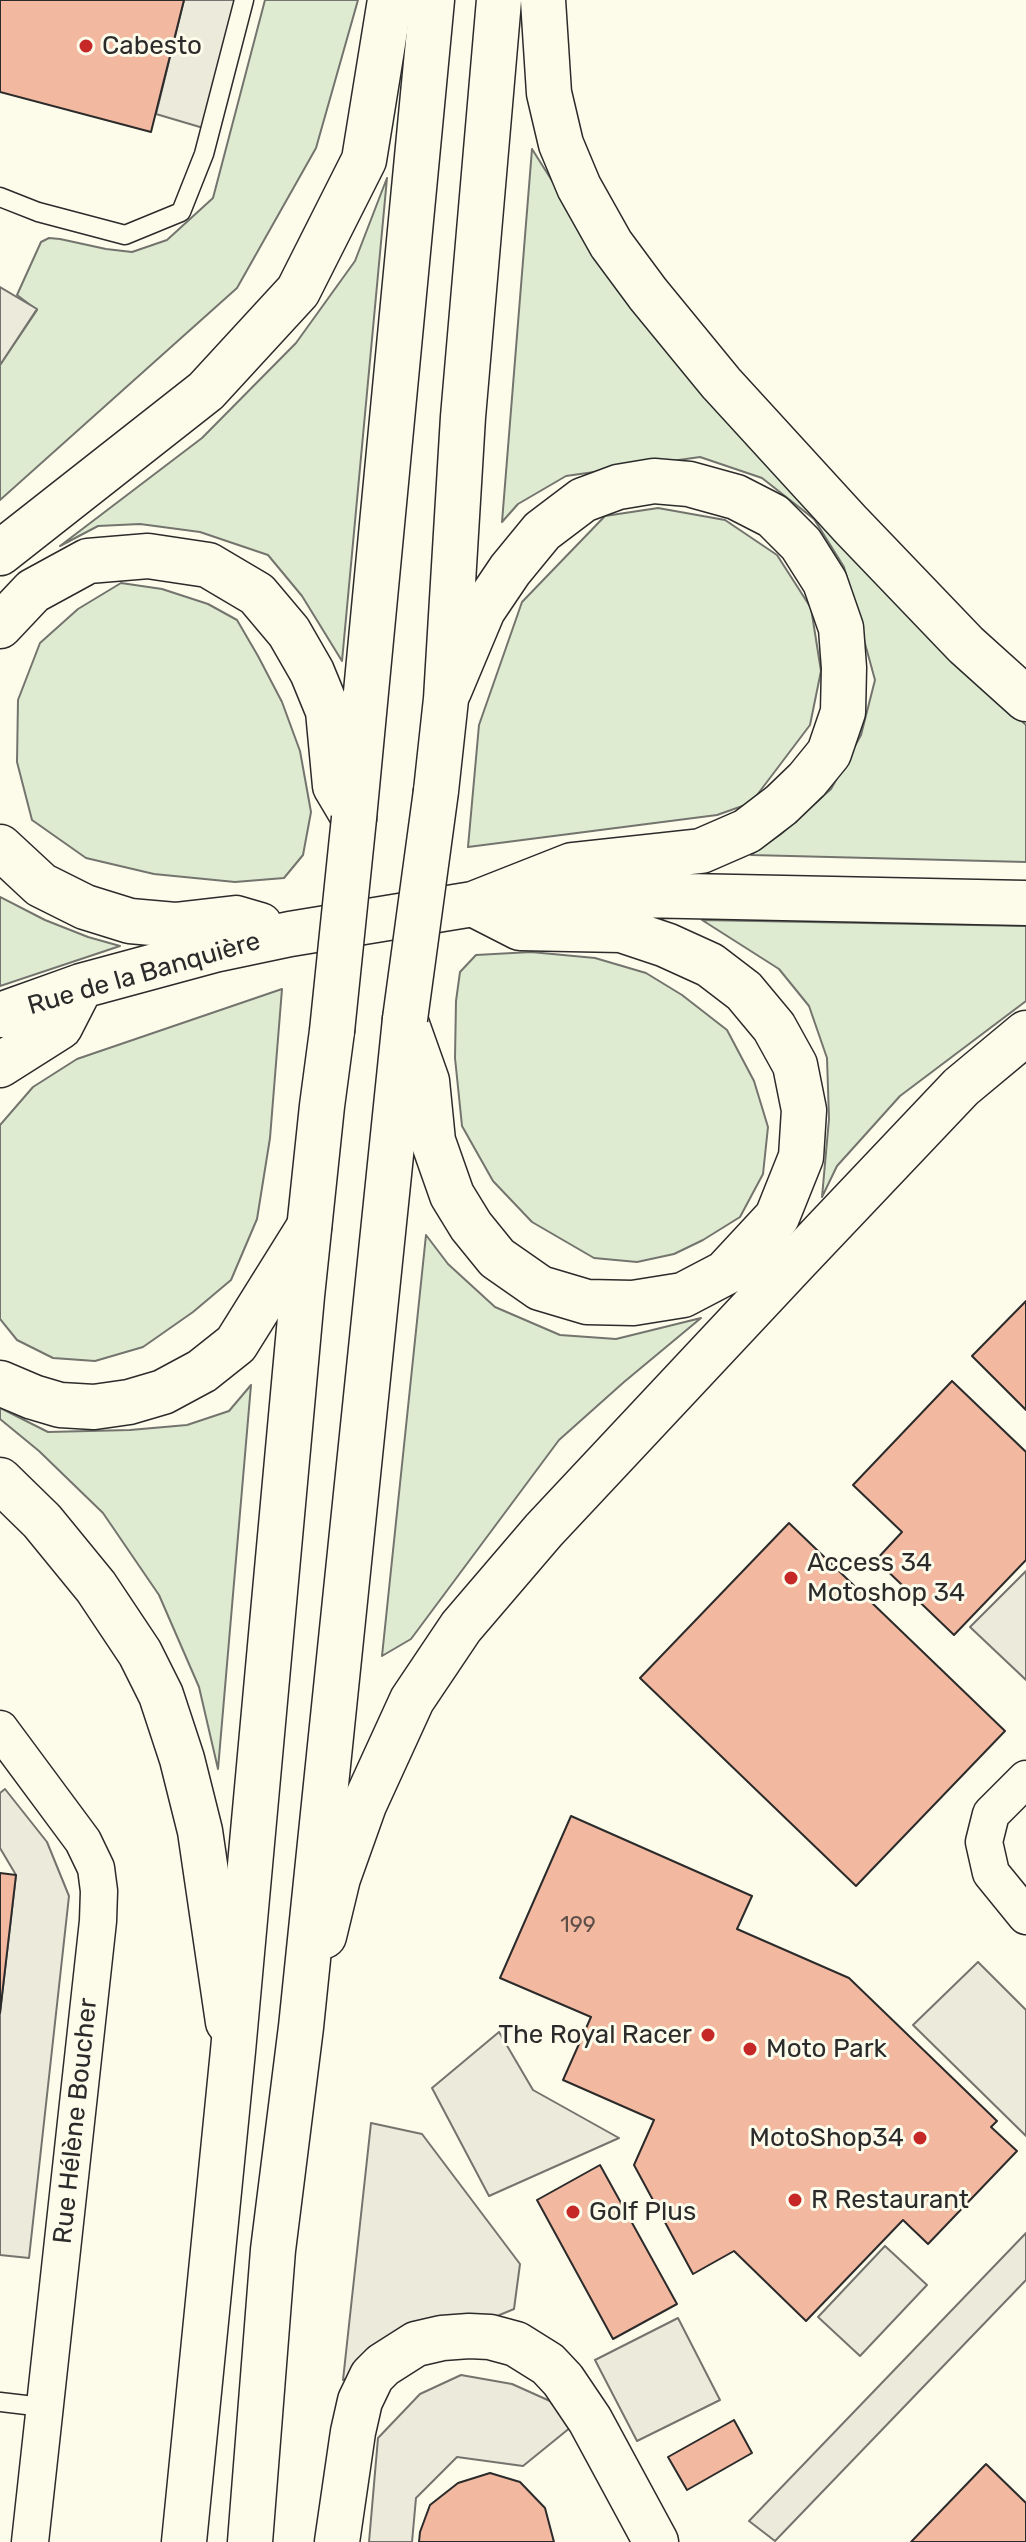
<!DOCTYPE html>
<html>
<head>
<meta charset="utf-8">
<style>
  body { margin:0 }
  canvas { display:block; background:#fdfbea }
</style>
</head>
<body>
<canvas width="1026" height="2542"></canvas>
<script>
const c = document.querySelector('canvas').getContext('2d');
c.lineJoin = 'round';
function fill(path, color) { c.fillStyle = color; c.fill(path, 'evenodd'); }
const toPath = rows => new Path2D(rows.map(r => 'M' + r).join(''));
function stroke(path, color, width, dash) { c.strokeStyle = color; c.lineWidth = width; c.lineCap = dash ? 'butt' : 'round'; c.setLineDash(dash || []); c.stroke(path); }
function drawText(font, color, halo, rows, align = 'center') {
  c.font = font + ' Rubik,sans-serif'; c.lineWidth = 6; c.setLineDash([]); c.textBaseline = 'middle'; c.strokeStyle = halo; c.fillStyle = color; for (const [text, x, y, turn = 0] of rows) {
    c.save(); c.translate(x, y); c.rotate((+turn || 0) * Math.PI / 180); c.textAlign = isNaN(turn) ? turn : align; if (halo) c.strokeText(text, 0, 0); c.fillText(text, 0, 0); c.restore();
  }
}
const green = toPath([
  [265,0,358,0,316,148,237,288,0,500,0,365,37,310,17,295,41,242,49,238,60,239,106,249,132,252,167,240,213,198,265,0],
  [532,149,556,187,946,651,1026,725,1026,862,751,855,781,834,831,789,861,735,875,680,844,567,814,519,762,478,700,457,566,476,518,504,502,522,532,149],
  [387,178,342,661,302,596,268,555,200,532,140,524,98,526,60,546,202,438,296,343,355,261,387,178],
  [658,508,725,520,777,555,811,608,821,671,810,725,751,803,717,815,468,847,479,725,522,602,605,516,658,508],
  [121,583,162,589,208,604,237,620,258,656,282,702,300,751,311,812,303,855,284,878,235,882,154,874,86,858,32,820,17,762,18,700,40,643,78,609,121,583],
  [0,897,45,920,88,937,120,946,0,986,0,897],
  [702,920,1026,926,1026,1001,900,1096,837,1166,822,1197,829,1119,827,1058,809,1006,779,969,702,920],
  [531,952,595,958,646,973,682,995,727,1030,754,1081,768,1127,763,1174,740,1217,703,1240,674,1254,637,1262,594,1258,532,1222,493,1181,462,1126,455,1058,456,1001,460,972,476,955,531,952],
  [282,989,270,1138,257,1219,231,1280,193,1312,143,1347,95,1361,53,1358,17,1340,0,1319,0,1125,33,1087,77,1059,282,989],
  [426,1235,448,1264,495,1307,560,1335,616,1339,701,1318,624,1382,559,1440,411,1639,382,1656,426,1235],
  [251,1385,218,1769,199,1687,159,1595,103,1513,39,1451,0,1419,0,1408,48,1432,130,1430,187,1425,229,1411,251,1385]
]);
fill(green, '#deebd1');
stroke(green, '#74746e', 2);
const parking = toPath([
  [184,0,244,0,210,130,156,114,184,0],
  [0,287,37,309,0,365,0,287],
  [1026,1571,1026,1680,970,1627,1026,1571],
  [5,1789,47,1842,69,1896,29,2258,0,2255,0,2013,16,1875,0,1848,0,1793,5,1789],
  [978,1962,1026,2010,1026,2136,913,2025,978,1962],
  [499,2032,533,2090,619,2138,489,2196,432,2088,499,2032],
  [371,2123,422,2134,520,2264,514,2309,343,2380,371,2123],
  [1026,2233,1026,2280,775,2541,749,2521,1026,2233],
  [885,2246,927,2285,860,2356,818,2317,885,2246],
  [678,2318,720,2400,637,2441,595,2360,678,2318],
  [461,2375,512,2384,550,2401,571,2427,523,2466,457,2457,416,2498,412,2542,369,2542,378,2438,420,2394,461,2375]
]);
fill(parking, '#eceadb');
stroke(parking, '#74746e', 2);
const building = toPath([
  [0,0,184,0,151,132,0,92,0,0],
  [1026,1301,1026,1410,972,1356,1026,1301],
  [952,1381,1026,1452,1026,1560,954,1635,876,1560,902,1532,853,1485,952,1381],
  [789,1523,1005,1731,856,1886,640,1678,789,1523],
  [571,1816,752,1896,737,1929,849,1978,997,2121,991,2127,1017,2151,928,2244,903,2220,806,2321,734,2251,693,2274,634,2165,654,2120,563,2080,591,2017,500,1978,571,1816],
  [0,1873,16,1875,0,2013,0,1873],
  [600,2165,677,2304,613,2339,537,2200,600,2165],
  [734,2420,752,2453,687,2490,668,2457,734,2420],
  [986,2464,1026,2503,1026,2542,911,2542,986,2464],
  [490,2473,520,2482,545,2508,554,2542,419,2542,420,2532,430,2505,458,2483,490,2473]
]);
fill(building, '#f2b8a0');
stroke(building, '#2b2b2b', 2);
const lane = toPath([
  [0,197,38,212,125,235,181,212,204,154,244,0],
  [0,2402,43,2407]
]);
const street = toPath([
  [0,1729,83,1841,96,1868,99,1891,98,1921,30,2542],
  [1026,1779,991,1814,984,1842,991,1873,1026,1916]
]);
const secondary = toPath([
  [543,0,549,93,561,144,579,187,611,244,648,294,721,383,850,524,966,645,1026,699],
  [0,553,206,391,298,291,364,160,390,0],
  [0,626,33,591,88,561,148,556,208,565,257,594,289,632,312,672,328,711,335,786,354,818],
  [449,691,483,610,510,570,542,531,583,500,618,487,654,481,689,484,736,497,773,516,801,544,825,582,841,628,844,668,843,712,829,753,807,780,781,805,747,831,701,851,572,865,473,904],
  [0,847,41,885,85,907,130,921,175,925,236,918,260,925],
  [0,1015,81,986,214,950,290,934,473,904,638,895,1026,903],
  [405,1019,427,1081,433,1141,452,1195,471,1226,497,1258,540,1288,587,1302,633,1303,683,1295,725,1273,777,1217,801,1157,804,1110,795,1065,774,1027,744,991,710,965,666,945,621,930,520,928,473,904],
  [0,1065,60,1027,81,986],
  [0,1383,33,1397,60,1405,94,1407,129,1402,163,1392,202,1371,236,1344,309,1227],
  [0,1480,42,1521,96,1587,140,1653,161,1695,182,1759,200,1831,228,2022],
  [324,1936,338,1878,364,1805,412,1700,461,1627,544,1530,797,1260,961,1087,1026,1033],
  [337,2542,353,2432,360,2401,372,2376,383,2365,416,2344,442,2338,469,2336,490,2337,516,2344,548,2364,563,2380,590,2420,656,2542]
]);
const highway = toPath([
  [436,791,446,699,463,417,499,0],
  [354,818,432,0],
  [184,2542,233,2051,302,1296,322,1106,332,1031],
  [250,2542,273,2250,301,2027,405,1019]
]);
stroke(lane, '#2b2b2b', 21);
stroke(street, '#2b2b2b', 39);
stroke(secondary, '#2b2b2b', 47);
stroke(highway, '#2b2b2b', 47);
stroke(lane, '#fdfbea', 18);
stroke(street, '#fdfbea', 36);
stroke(secondary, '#fdfbea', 44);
stroke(highway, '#fdfbea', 44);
const highwayBridge = toPath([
  [405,1019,436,791],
  [332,1031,354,818]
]);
stroke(highwayBridge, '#2b2b2b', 47, []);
stroke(highwayBridge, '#fdfbea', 44);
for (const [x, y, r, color] of [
  [86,46,8,"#c62828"],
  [791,1578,8,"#c62828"],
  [708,2035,8,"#c62828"],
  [750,2049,8,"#c62828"],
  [920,2138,8,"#c62828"],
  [795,2200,8,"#c62828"],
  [573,2212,8,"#c62828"]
]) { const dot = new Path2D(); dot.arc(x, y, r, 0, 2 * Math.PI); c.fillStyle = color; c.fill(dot); stroke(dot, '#fdfbea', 3); }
drawText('22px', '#5d4e48', null, [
  ["199",578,1926]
]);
drawText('26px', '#2b2b2b', '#fdfbea', [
  ["Cabesto",102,46],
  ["Access 34",807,1563],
  ["Motoshop 34",807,1593],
  ["The Royal Racer",692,2035,"right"],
  ["Moto Park",766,2049],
  ["MotoShop34",904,2138,"right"],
  ["R Restaurant",811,2200],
  ["Golf Plus",589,2212]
], 'left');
drawText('26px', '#2b2b2b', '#fdfbea', [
  ["Rue de la Banquière",144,974,-16],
  ["Rue Hélène Boucher",76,2121,-84]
]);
</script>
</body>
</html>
